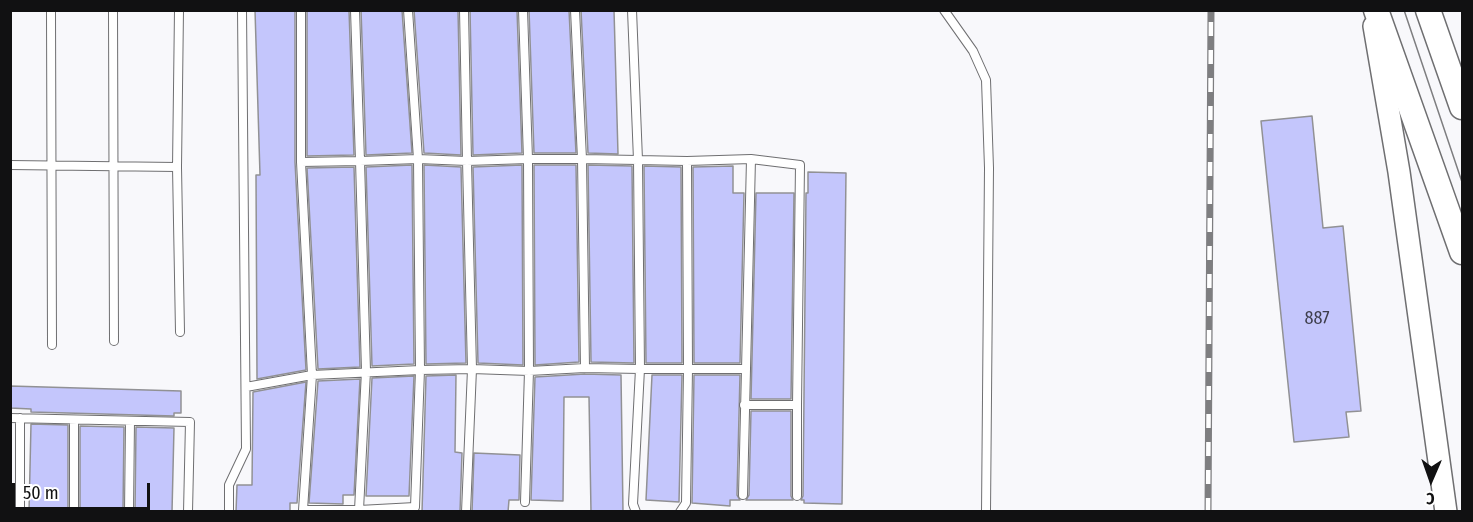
<!DOCTYPE html>
<html>
<head>
<meta charset="utf-8">
<style>
  body { margin:0 }
  #map { position:relative; width:1473px; height:522px; overflow:hidden; background:#f8f8fb; font-family:"Fira Sans Condensed",sans-serif }
  canvas { display:block }
  .frame { position:absolute; inset:0; border:12px solid #111112; pointer-events:none }
  .north { position:absolute; left:1401px; top:450px; width:60px; height:60px; -webkit-text-stroke:4px #fff; paint-order:stroke; rotate:182deg; font-size:16px; font-weight:700; line-height:24px; text-align:center; color:#111112 }
  .north::after { content:''; display:block; margin:auto; width:21px; height:27px; background:#111112; clip-path:polygon(50% 0,100% 100%,50% 72%,0 100%) }
  .scale { position:absolute; left:12px; top:483px; width:138px; height:27px; box-sizing:border-box; border:3px solid #111112; border-top:0; padding-left:8px; font-size:18px; line-height:21px; white-space:nowrap; color:#111112; -webkit-text-stroke:4px #fff; paint-order:stroke }
</style>
</head>
<body>
<div id="map">
<canvas width="1473" height="522"></canvas>
<div class="frame"></div>
<div class="north">С</div>
<div class="scale">50 m</div>
</div>
<script>
const c = document.querySelector('canvas').getContext('2d');
c.lineJoin = 'round';
function fill(path, color) { c.fillStyle = color; c.fill(path, 'evenodd'); }
const toPath = rows => new Path2D(rows.map(r => 'M' + r).join(''));
function stroke(path, color, width, dash) { c.strokeStyle = color; c.lineWidth = width; c.lineCap = dash ? 'butt' : 'round'; c.setLineDash(dash || []); c.stroke(path); }
function drawText(font, color, halo, rows, align = 'center') {
  c.font = font + ' "Fira Sans Condensed",sans-serif'; c.lineWidth = 5; c.setLineDash([]); c.textBaseline = 'middle'; c.strokeStyle = halo; c.fillStyle = color; for (const [text, x, y, turn = 0] of rows) {
    c.save(); c.translate(x, y); c.rotate((+turn || 0) * Math.PI / 180); c.textAlign = isNaN(turn) ? turn : align; if (halo) c.strokeText(text, 0, 0); c.fillText(text, 0, 0); c.restore();
  }
}
const building = toPath([
  [255,10,295,10,295,162,306,370,257,379,256,175,260,175,255,10],
  [307,10,349,10,354,155,307,156,307,10],
  [361,10,402,10,412,153,366,155,361,10],
  [414,10,458,10,461,155,424,153,414,10],
  [470,10,517,10,522,153,473,155,470,10],
  [529,10,569,10,576,153,534,153,529,10],
  [581,10,614,10,618,154,588,153,581,10],
  [1312,116,1323,228,1343,226,1361,411,1346,412,1349,437,1294,442,1261,121,1312,116],
  [412,165,414,364,372,366,366,167,412,165],
  [424,165,461,167,466,363,426,364,424,165],
  [522,165,523,365,478,363,473,167,522,165],
  [534,165,576,165,579,362,535,365,534,165],
  [588,165,632,166,634,363,591,362,588,165],
  [644,166,681,167,682,363,646,363,644,166],
  [733,166,733,193,744,193,740,363,694,363,693,167,733,166],
  [354,167,360,367,318,369,307,168,354,167],
  [808,172,846,173,842,504,804,503,804,500,801,500,803,496,806,193,808,193,808,172],
  [756,193,794,193,791,399,751,399,756,193],
  [585,374,621,375,623,512,591,512,589,397,564,397,563,501,531,500,535,377,585,374],
  [456,375,455,452,462,453,460,512,422,512,426,376,456,375],
  [652,375,682,375,679,502,646,500,652,375],
  [694,375,740,375,737,495,740,500,730,500,730,506,692,503,694,375],
  [414,376,409,496,366,496,372,378,414,376],
  [360,379,354,495,343,495,343,504,309,503,318,381,360,379],
  [306,382,297,503,290,503,290,512,236,512,237,485,252,485,253,392,306,382],
  [10,386,181,391,181,413,174,413,174,416,31,412,31,409,10,408,10,386],
  [751,411,791,411,791,496,793,500,746,500,749,495,751,411],
  [31,424,68,425,68,512,29,512,31,424],
  [80,426,124,427,123,512,80,512,80,426],
  [136,427,174,428,172,512,135,512,136,427],
  [474,453,520,455,519,500,509,500,508,512,472,512,474,453]
]);
fill(building, '#c4c6fc');
stroke(building, '#919194', 1.5);
const lane = toPath([
  [113,10,114,341],
  [179,10,177,167,180,332],
  [301,10,301,162,360,161,355,10],
  [408,10,418,159,467,161,464,10],
  [523,10,528,159,582,159,575,10],
  [632,10,638,160,687,161],
  [944,10,973,51,986,80,989,168,986,512],
  [51,12,52,345],
  [301,162,312,375,420,370,415,507,359,510],
  [10,165,177,167],
  [585,368,640,369,633,504,636,512],
  [246,387,312,375,303,510,359,510,366,371,360,161,418,159,420,370,472,369,467,161,528,159,529,371,585,368,582,159,638,160,640,369,688,369,687,161,751,159,800,165,797,405,744,405],
  [10,418,190,422,188,512],
  [74,420,74,512],
  [743,495,751,159],
  [797,496,797,405],
  [20,512,20,418],
  [129,512,130,421],
  [229,512,229,485,246,449,242,10],
  [466,512,472,369,529,371,525,502],
  [680,512,686,503,688,369,745,369]
]);
const secondary = toPath([
  [1374,26,1399,172,1446,512]
]);
const primary = toPath([
  [1376,10,1462,252],
  [1428,10,1462,107]
]);
stroke(lane, '#6f6f71', 10);
stroke(secondary, '#6f6f71', 24);
stroke(primary, '#6f6f71', 27);
stroke(lane, '#fff', 8);
stroke(secondary, '#fff', 21);
stroke(primary, '#fff', 24);
stroke(toPath([
  [1404,10,1462,182]
]), '#7e7e80', 1.5);
const rail = toPath([
  [1208,512,1211,10]
]);
stroke(rail, '#7e7e80', 7);
stroke(rail, '#fff', 4.5, [14]);
drawText('18px', '#3e3e4c', null, [
  ["887",1317,319]
]);
</script>
</body>
</html>
